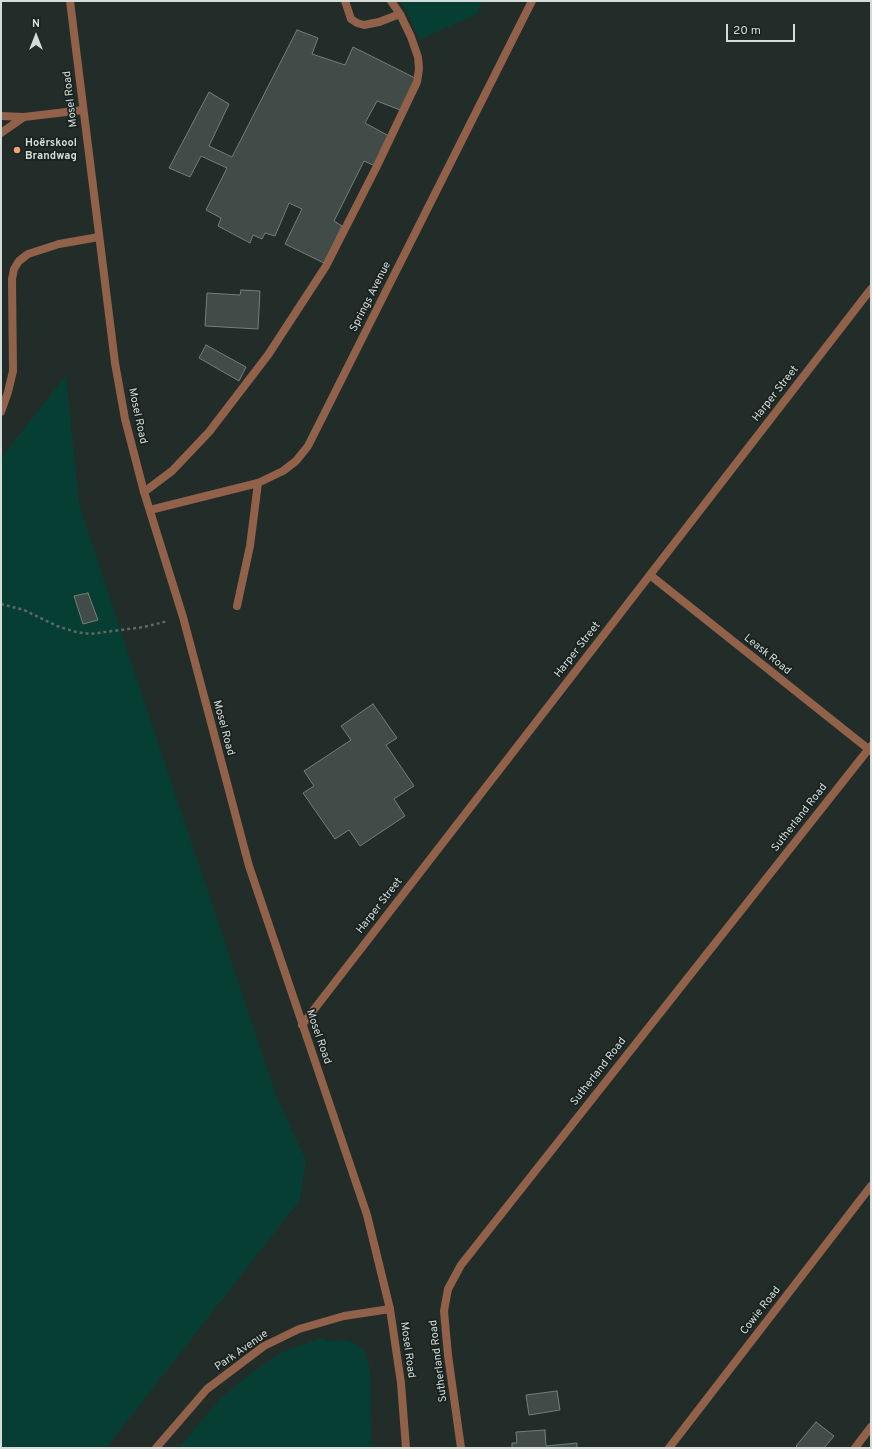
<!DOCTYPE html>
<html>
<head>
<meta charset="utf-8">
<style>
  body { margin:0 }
  #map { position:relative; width:872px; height:1449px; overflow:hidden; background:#222c29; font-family:Overpass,sans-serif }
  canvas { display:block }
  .frame { position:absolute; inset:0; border:2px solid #d5dcda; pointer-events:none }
  .north { position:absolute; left:16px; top:16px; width:40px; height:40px; -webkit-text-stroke:3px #18221f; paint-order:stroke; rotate:0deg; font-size:11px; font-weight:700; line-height:16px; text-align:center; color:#d5dcda }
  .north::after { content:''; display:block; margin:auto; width:14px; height:18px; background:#d5dcda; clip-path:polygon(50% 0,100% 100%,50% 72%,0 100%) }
  .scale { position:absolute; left:726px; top:24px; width:69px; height:18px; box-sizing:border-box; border:2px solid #d5dcda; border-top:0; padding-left:5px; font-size:12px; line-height:14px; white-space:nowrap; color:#d5dcda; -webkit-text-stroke:3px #18221f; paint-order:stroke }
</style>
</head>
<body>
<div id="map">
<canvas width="872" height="1449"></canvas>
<div class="frame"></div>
<div class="north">N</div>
<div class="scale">20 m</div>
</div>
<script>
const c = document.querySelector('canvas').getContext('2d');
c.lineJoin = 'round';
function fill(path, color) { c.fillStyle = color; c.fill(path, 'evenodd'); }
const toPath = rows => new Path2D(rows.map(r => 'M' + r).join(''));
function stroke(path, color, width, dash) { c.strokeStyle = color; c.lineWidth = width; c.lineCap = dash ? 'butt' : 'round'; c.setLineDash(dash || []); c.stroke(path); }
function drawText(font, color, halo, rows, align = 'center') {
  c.font = font + ' Overpass,sans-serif'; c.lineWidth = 3.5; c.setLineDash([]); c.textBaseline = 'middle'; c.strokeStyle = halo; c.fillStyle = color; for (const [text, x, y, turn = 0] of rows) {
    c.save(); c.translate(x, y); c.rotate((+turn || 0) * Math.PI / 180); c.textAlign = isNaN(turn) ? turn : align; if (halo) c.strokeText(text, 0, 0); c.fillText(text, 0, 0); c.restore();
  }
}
fill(toPath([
  [400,1,482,1,477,14,419,40,409,16],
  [66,375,79,504,119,626,277,1098,306,1160,300,1200,106,1448,1,1448,1,458],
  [324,1337,327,1341,348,1340,364,1349,370,1368,372,1448,179,1448,221,1398,250,1374,282,1352]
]), '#073e33');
const building = toPath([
  [297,30,318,38,312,54,345,65,353,47,417,79,400,110,377,101,365,123,389,136,375,166,364,161,334,221,342,226,324,263,285,244,302,209,289,203,275,236,265,233,262,239,253,235,250,243,218,226,221,218,206,210,227,168,201,156,190,177,169,168,209,92,229,104,209,146,232,157,297,30],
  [241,290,260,291,258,329,205,326,207,293,240,295,241,290],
  [206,345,246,367,239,381,199,358,206,345],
  [88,593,98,620,83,624,74,596,88,593],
  [373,704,397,738,386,745,414,786,394,799,405,816,360,846,349,830,335,839,303,793,314,786,304,771,351,740,341,726,373,704],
  [557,1391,560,1410,529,1415,526,1395,557,1391],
  [816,1422,834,1436,824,1448,798,1448,796,1446,816,1422],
  [545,1430,546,1446,577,1443,577,1448,512,1448,512,1443,517,1443,516,1432,545,1430]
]);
fill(building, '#414c48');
stroke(building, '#737f7b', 1);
stroke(toPath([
  [1,604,24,610,57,626,76,632,90,634,144,627,168,621]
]), '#5e6764', 2.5, [3, 3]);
stroke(toPath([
  [345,1,351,19,357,23,364,25,379,22,400,14],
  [1,116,24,117,83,110],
  [1,133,24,117],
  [1,412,8,392,13,371,12,279,14,269,19,261,28,254,59,244,99,237],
  [144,492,172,471,209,432,268,355,326,266,376,168,417,82,419,69,418,57,411,37,400,14,391,1]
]), '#916249', 8);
stroke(toPath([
  [150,510,258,483,283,471,296,461,308,446,532,1],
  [650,575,871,751],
  [237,606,250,546,258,483],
  [302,1025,871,289],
  [156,1448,207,1389,264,1346,299,1329,344,1316,390,1309],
  [461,1448,448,1355,444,1311,448,1289,461,1265,871,746],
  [669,1448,871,1186],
  [855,1448,871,1427]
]), '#916249', 8);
stroke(toPath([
  [70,1,115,363,125,419,144,492,183,617,249,866,367,1215,390,1309,401,1383,406,1448]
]), '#916249', 8);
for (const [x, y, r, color] of [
  [17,150,4,"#f0a279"]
]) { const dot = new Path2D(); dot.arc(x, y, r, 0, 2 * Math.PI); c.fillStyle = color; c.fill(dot); stroke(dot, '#18221f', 1.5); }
drawText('11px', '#d5dcda', '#18221f', [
  ["Mosel Road",71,99,-97],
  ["Springs Avenue",371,297,-63],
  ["Harper Street",776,394,-52],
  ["Mosel Road",137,416,78],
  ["Harper Street",578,650,-52],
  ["Leask Road",767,655,39],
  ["Mosel Road",223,728,75],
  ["Sutherland Road",800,818,-52],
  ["Harper Street",380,906,-52],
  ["Mosel Road",318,1037,71],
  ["Sutherland Road",599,1072,-52],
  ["Cowie Road",761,1311,-52],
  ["Mosel Road",407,1350,82],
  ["Park Avenue",242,1351,-35],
  ["Sutherland Road",439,1361,-97]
]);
drawText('bold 11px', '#d5dcda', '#18221f', [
  ["Hoërskool",25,144],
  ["Brandwag",25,157]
], 'left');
</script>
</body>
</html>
